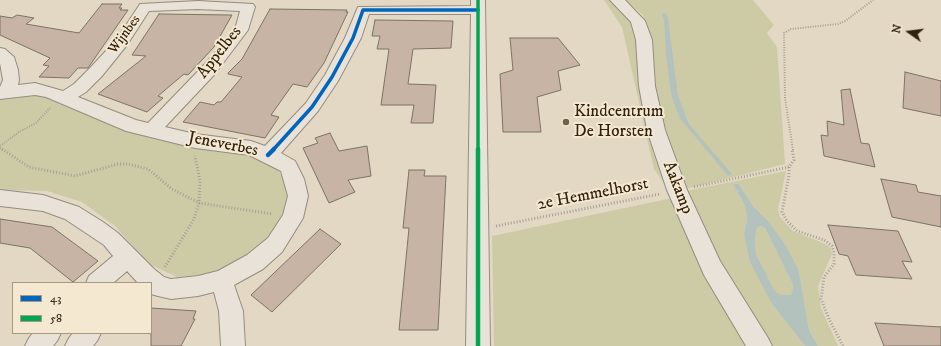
<!DOCTYPE html>
<html>
<head>
<meta charset="utf-8">
<style>
  body { margin:0 }
  #map { position:relative; width:941px; height:346px; overflow:hidden; background:#e3d8c4; font-family:"IM FELL DW Pica",serif }
  canvas { display:block }
  .legend { position:absolute; left:12px; top:282px; width:140px; height:52px; box-sizing:border-box; background:#f5e8d0; border:1px solid #a79883; margin:0; padding:5px 7px; list-style:none; font-size:12px; color:#312110 }
  .legend li { display:flex; align-items:center; gap:8px; height:20px }
  .legend b { width:20px; border:1px solid #a79883 }
  .north { position:absolute; left:889px; top:12px; width:40px; height:40px; -webkit-text-stroke:3px #f5e8d0; paint-order:stroke; rotate:284deg; font-size:11px; font-weight:700; line-height:16px; text-align:center; color:#312110 }
  .north::after { content:''; display:block; margin:auto; width:14px; height:18px; background:#312110; clip-path:polygon(50% 0,100% 100%,50% 72%,0 100%) }
</style>
</head>
<body>
<div id="map">
<canvas width="941" height="346"></canvas>
<ul class="legend">
<li><b style="height:5px;background:#0065bd"></b>43</li>
<li><b style="height:5px;background:#00a651"></b>58</li>
</ul>
<div class="north">N</div>
</div>
<script>
const c = document.querySelector('canvas').getContext('2d');
c.lineJoin = 'round';
function fill(path, color) { c.fillStyle = color; c.fill(path, 'evenodd'); }
const toPath = rows => new Path2D(rows.map(r => 'M' + r).join(''));
function stroke(path, color, width, dash) { c.strokeStyle = color; c.lineWidth = width; c.lineCap = dash ? 'butt' : 'round'; c.setLineDash(dash || []); c.stroke(path); }
function drawText(font, color, halo, rows, align = 'center') {
  c.font = font + ' "IM FELL DW Pica",serif'; c.lineWidth = 4; c.setLineDash([]); c.textBaseline = 'middle'; c.strokeStyle = halo; c.fillStyle = color; for (const [text, x, y, turn = 0] of rows) {
    c.save(); c.translate(x, y); c.rotate((+turn || 0) * Math.PI / 180); c.textAlign = isNaN(turn) ? turn : align; if (halo) c.strokeText(text, 0, 0); c.fillText(text, 0, 0); c.restore();
  }
}
fill(toPath([
  [604,0,610,0,628,14,636,26,639,82,669,190,654,169,622,27],
  [624,0,753,0,774,25,767,33,777,47,785,164,685,189,669,146,656,100,647,24,642,14],
  [17,94,43,95,65,106,124,129,265,160,277,168,288,187,288,210,276,230,252,256,213,274,177,277,147,263,115,226,82,202,47,191,0,190,0,98],
  [786,171,778,209,780,217,793,231,823,243,830,247,832,254,818,286,821,308,838,346,818,346,809,330,799,271,768,221,753,206,739,184,734,184,745,205,747,219,744,234,772,304,805,346,768,346,693,211,686,191],
  [672,198,685,230,725,311,746,346,494,346,492,236],
  [761,226,765,228,793,285,792,293,790,295,778,294,772,288,756,254,755,239,757,228]
]), '#cdcba6');
fill(toPath([
  [663,13,666,14,668,18,678,96,689,124,732,174,728,176,679,117,671,94,666,55,664,20,662,15],
  [733,184,739,184,753,206,768,221,786,246,799,271,809,330,818,346,805,346,772,304,750,262,744,234,747,219,745,205],
  [761,226,765,228,793,285,792,293,790,295,778,294,773,288,756,254,755,239,757,228]
]), '#b3c2bc');
const building = toPath([
  [102,4,122,4,119,8,122,8,120,10,128,10,88,68,78,68,69,78,39,77,49,66,43,65,50,58,0,35,0,16,12,18,17,15,34,18,26,24,79,33,102,4],
  [270,9,347,10,346,12,348,12,324,63,307,87,293,84,271,115,279,117,265,138,183,122,200,102,214,105,217,102,221,102,242,77,228,74,228,73,242,59,270,9],
  [159,14,232,15,214,47,188,75,184,74,158,96,163,98,147,112,98,94,146,56,132,55,159,14],
  [375,20,453,21,451,48,413,49,408,84,436,85,433,123,411,123,414,105,381,105,389,49,377,49,380,36,372,36,375,20],
  [510,38,558,38,580,65,558,71,561,90,537,97,541,132,503,132,500,74,513,70,510,38],
  [905,72,941,81,941,116,903,108,905,72],
  [850,89,861,143,869,144,875,167,824,156,821,135,828,136,827,121,844,125,841,90,850,89],
  [330,133,339,151,367,146,371,176,348,180,355,192,329,203,303,148,318,143,315,138,330,133],
  [409,170,425,170,424,176,446,176,438,330,399,330,409,228,403,228,409,170],
  [881,179,916,185,918,192,941,196,941,227,892,217,881,179],
  [0,219,52,227,98,261,73,282,30,248,0,243,0,219],
  [828,225,898,231,912,262,902,261,912,279,856,275,848,256,839,254,828,225],
  [320,229,341,244,272,312,251,295,320,229],
  [151,308,196,311,193,319,195,319,181,346,151,346,151,308],
  [875,323,941,327,941,346,884,346,875,323]
]);
fill(building, '#c7b4a4');
stroke(building, '#7b7367', 1);
const minor = toPath([
  [471,0,485,0,490,346,466,346,471,14,369,14,361,38,338,81,318,111,281,153,295,161,304,179,308,196,303,218,282,252,263,269,234,285,243,311,245,346,221,346,219,311,214,292,198,296,171,299,158,296,151,294,151,283,138,283,127,271,113,283,86,283,89,276,113,256,104,245,65,219,43,211,0,206,0,190,43,195,79,207,103,222,118,233,154,269,164,277,171,279,198,276,218,271,247,255,268,238,283,215,288,196,281,171,249,155,195,148,126,131,46,97,35,95,0,99,0,87,3,80,0,63,0,48,5,49,14,57,18,70,19,80,18,85,35,83,63,91,74,84,90,68,117,39,140,4,198,1,253,4,255,7,248,30,214,75,165,127,195,134,251,141,265,146,306,103,325,75,345,38,358,7,471,6,471,0],
  [198,9,240,11,236,26,224,43,202,67,148,123,136,120,78,97,86,92,102,76,127,45,149,11,198,9],
  [610,0,625,0,645,21,652,40,655,86,665,130,687,190,720,261,768,338,772,346,746,346,704,275,667,190,647,130,639,86,636,40,631,22,610,0],
  [33,333,61,333,57,341,53,346,25,346,29,338,33,333],
  [73,333,101,333,97,341,93,346,65,346,69,338,73,333]
]);
stroke(minor, '#948c7f', 2);
stroke(toPath([
  [0,146,19,132,36,123,50,108],
  [0,148,3,150],
  [793,150,785,98,784,33,791,29,838,24,845,21,873,0]
]), '#a6a097', 2, [1, 1.5]);
stroke(toPath([
  [2,149,29,167,75,176,118,164,128,164,148,169,172,189,199,203,273,214],
  [789,167,789,175,782,212,787,221,797,231,824,240,832,246,834,253,834,264,824,277,821,299,829,319,843,346],
  [694,187,789,167,794,160,792,149],
  [496,226,660,194],
  [165,267,194,219,199,203,200,181,195,156]
]), '#a6a097', 3, [1, 2]);
fill(minor, '#e8e2d8');
stroke(toPath([
  [273,150,312,107,332,77,353,38,363,10,478,10]
]), '#0065bd', 3.5);
stroke(toPath([
  [268,155,274,149]
]), '#0065bd', 4.5);
stroke(toPath([
  [478,0,478,150]
]), '#00a651', 3.5);
stroke(toPath([
  [478,149,478,346]
]), '#00a651', 4.5);
for (const [x, y, r, color] of [
  [566,122,4,"#6f614f"]
]) { const dot = new Path2D(); dot.arc(x, y, r, 0, 2 * Math.PI); c.fillStyle = color; c.fill(dot); stroke(dot, '#f5e8d0', 1.5); }
drawText('14px', '#312110', '#f5e8d0', [
  ["Wijnbes",125,35,-54]
]);
drawText('17px', '#312110', '#f5e8d0', [
  ["Appelbes",220,53,-52],
  ["Jeneverbes",223,145,11],
  ["Aakamp",677,188,68],
  ["2e Hemmelhorst",593,195,-11]
]);
drawText('17px', '#312110', '#f5e8d0', [
  ["Kindcentrum",574,112],
  ["De Horsten",574,132]
], 'left');
</script>
</body>
</html>
